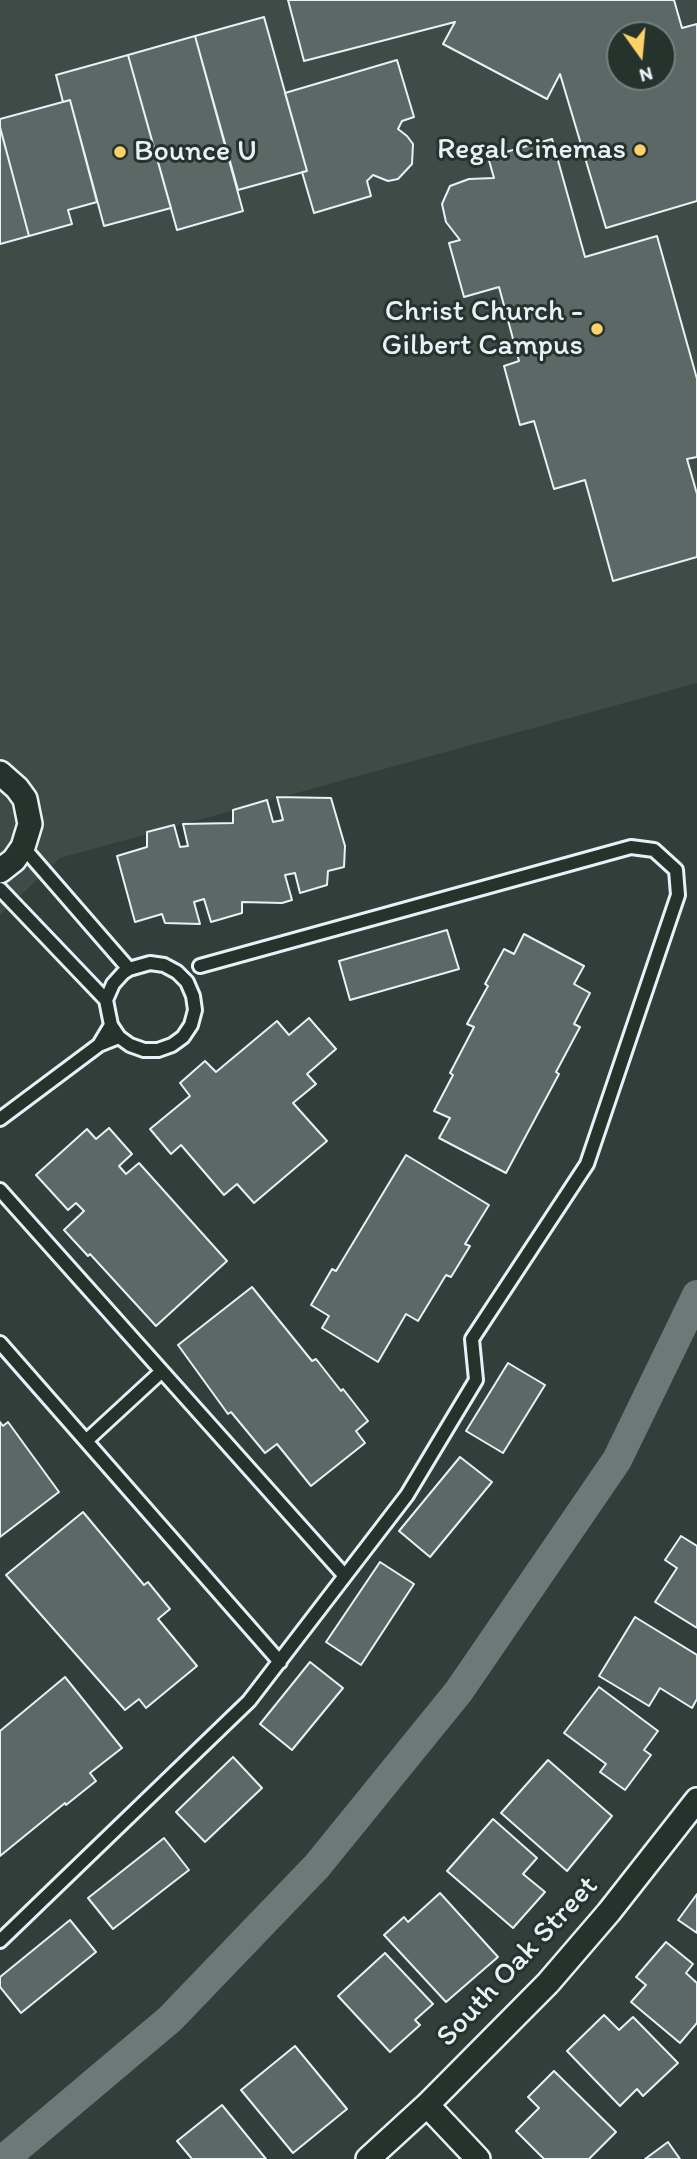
<!DOCTYPE html>
<html>
<head>
<meta charset="utf-8">
<style>
  body { margin:0 }
  #map { position:relative; width:697px; height:2159px; overflow:hidden; background:#323e39; font-family:Itim,sans-serif }
  canvas { display:block }
  .north { position:absolute; left:606px; top:21px; width:70px; height:70px; box-sizing:border-box; background:#26332d; border:2px solid #747f7e; border-radius:50%; rotate:165deg; font-size:19px; font-weight:700; line-height:28px; text-align:center; color:#e8f1f8 }
  .north::after { content:''; display:block; margin:auto; width:24px; height:32px; background:#ffd166; clip-path:polygon(50% 0,100% 100%,50% 72%,0 100%) }
</style>
</head>
<body>
<div id="map">
<canvas width="697" height="2159"></canvas>
<div class="north">N</div>
</div>
<script>
const c = document.querySelector('canvas').getContext('2d');
c.lineJoin = 'round';
function fill(path, color) { c.fillStyle = color; c.fill(path, 'evenodd'); }
const toPath = rows => new Path2D(rows.map(r => 'M' + r).join(''));
function stroke(path, color, width, dash) { c.strokeStyle = color; c.lineWidth = width; c.lineCap = dash ? 'butt' : 'round'; c.setLineDash(dash || []); c.stroke(path); }
function drawText(font, color, halo, rows, align = 'center') {
  c.font = font + ' Itim,sans-serif'; c.lineWidth = 6; c.setLineDash([]); c.textBaseline = 'middle'; c.strokeStyle = halo; c.fillStyle = color; for (const [text, x, y, turn = 0] of rows) {
    c.save(); c.translate(x, y); c.rotate((+turn || 0) * Math.PI / 180); c.textAlign = isNaN(turn) ? turn : align; if (halo) c.strokeText(text, 0, 0); c.fillText(text, 0, 0); c.restore();
  }
}
fill(toPath([
  [0,0,697,0,697,683,60,858,0,915],
  [620,35,662,35,662,77,620,77]
]), '#3f4b46');
stroke(toPath([
  [4,2159,170,2019,317,1866,459,1691,617,1460,697,1295]
]), '#6d7978', 30);
const building = toPath([
  [288,0,674,0,682,28,697,24,697,201,606,228,560,74,547,99,443,44,455,22,304,61,288,0],
  [620,35,662,35,662,77,620,77,620,35],
  [264,17,307,171,238,190,195,36,264,17],
  [195,36,243,211,177,230,128,55,195,36],
  [128,55,171,208,104,226,70,100,63,102,56,75,128,55],
  [397,60,414,117,402,121,398,129,407,136,413,144,412,164,398,179,388,181,373,175,367,181,371,196,314,213,302,172,307,171,285,93,397,60],
  [70,100,97,202,68,210,72,224,29,236,0,127,0,119,70,100],
  [0,127,29,236,0,244,0,127],
  [552,139,585,257,657,236,697,379,697,457,687,459,697,494,697,557,613,581,585,480,554,489,534,421,520,425,504,366,519,361,499,287,464,297,449,243,460,240,446,222,442,204,450,186,469,179,494,178,488,157,552,139],
  [277,797,331,798,345,846,344,867,328,871,327,885,300,893,295,873,285,875,292,900,282,903,242,902,242,913,211,922,204,899,194,902,200,924,165,923,162,914,135,922,117,856,147,847,147,832,174,825,180,847,188,846,183,824,233,823,233,810,267,800,273,822,283,820,277,797],
  [447,930,459,969,350,1000,339,961,447,930],
  [524,934,584,966,574,984,590,993,574,1024,580,1027,556,1072,559,1074,506,1173,439,1138,450,1118,434,1111,453,1075,450,1073,474,1027,467,1024,488,986,485,984,504,949,514,954,524,934],
  [309,1018,336,1049,307,1074,316,1084,293,1103,327,1141,254,1203,237,1184,224,1195,181,1145,171,1154,150,1129,190,1096,180,1083,205,1061,216,1072,277,1021,289,1035,309,1018],
  [109,1128,132,1154,119,1166,126,1174,139,1163,227,1261,156,1326,90,1254,88,1256,64,1230,84,1211,76,1203,68,1210,36,1175,87,1129,96,1139,109,1128],
  [406,1155,489,1205,465,1244,470,1246,451,1277,446,1275,418,1321,406,1314,378,1362,322,1328,329,1316,311,1305,332,1269,336,1271,406,1155],
  [252,1287,312,1361,316,1359,341,1391,343,1389,368,1421,356,1431,365,1443,311,1486,277,1444,265,1453,231,1412,228,1414,178,1345,252,1287],
  [508,1363,545,1385,503,1453,466,1431,508,1363],
  [0,1422,3,1426,8,1422,59,1492,0,1537,0,1422],
  [460,1457,492,1482,430,1557,399,1531,460,1457],
  [83,1512,144,1585,148,1582,170,1609,158,1619,197,1666,146,1708,139,1699,125,1710,6,1575,83,1512],
  [681,1536,697,1546,697,1628,655,1602,677,1568,665,1560,681,1536],
  [380,1562,414,1584,361,1665,326,1642,380,1562],
  [635,1617,697,1655,697,1699,692,1708,660,1688,649,1706,599,1676,635,1617],
  [310,1662,343,1688,292,1750,260,1724,310,1662],
  [65,1677,122,1748,90,1773,96,1781,66,1805,65,1803,0,1856,0,1731,65,1677],
  [599,1687,658,1731,644,1750,651,1755,625,1790,600,1772,606,1764,564,1733,599,1687],
  [233,1757,262,1788,205,1842,176,1812,233,1757],
  [548,1760,612,1816,567,1871,501,1813,548,1760],
  [493,1819,537,1858,523,1874,545,1892,513,1928,447,1871,493,1819],
  [164,1838,189,1870,113,1929,88,1898,164,1838],
  [440,1893,498,1957,446,2002,384,1935,404,1917,408,1922,440,1893],
  [697,1894,697,1933,678,1920,697,1894],
  [70,1920,96,1952,21,2013,0,1987,0,1977,70,1920],
  [666,1942,693,1964,686,1973,697,1983,697,2023,680,2043,631,2002,646,1985,636,1977,666,1942],
  [385,1953,433,2004,415,2020,420,2025,390,2052,338,1996,385,1953],
  [604,2015,619,2030,633,2017,678,2063,643,2096,637,2089,620,2106,567,2051,604,2015],
  [295,2046,347,2109,293,2153,241,2090,295,2046],
  [554,2071,616,2132,589,2159,544,2159,516,2131,539,2108,528,2097,554,2071],
  [222,2105,266,2159,192,2159,177,2141,222,2105],
  [668,2142,680,2159,645,2159,668,2142]
]);
fill(building, '#5c6865');
stroke(building, '#e8f1f8', 2);
const service = toPath([
  [23,847,129,969],
  [0,889,106,1000],
  [150,963,164,965,177,972,187,982,193,996,195,1010,191,1025,183,1037,172,1045,158,1050,144,1050,130,1045,119,1037,111,1025,106,1000,113,984,123,973,129,969,150,963],
  [111,1025,99,1045,119,1037],
  [0,1119,99,1045],
  [0,1190,345,1576],
  [0,1343,280,1662],
  [86,1441,162,1371],
  [0,1941,249,1701,407,1495,476,1380,472,1339,587,1164,678,895,676,870,654,850,631,847,200,966]
]);
const minor = toPath([
  [0,773,17,788,25,799,30,824,23,847,14,860,0,871],
  [427,2105,478,2159],
  [368,2159,427,2105,548,1983,609,1912,697,1800]
]);
stroke(service, '#e8f1f8', 18);
stroke(minor, '#e8f1f8', 28);
stroke(service, '#26332d', 12);
stroke(minor, '#26332d', 23);
for (const [x, y, r, color] of [
  [640,150,7,"#ffd166"],
  [120,152,7,"#ffd166"],
  [597,329,7,"#ffd166"]
]) { const dot = new Path2D(); dot.arc(x, y, r, 0, 2 * Math.PI); c.fillStyle = color; c.fill(dot); stroke(dot, '#26332d', 2.5); }
drawText('30px', '#e8f1f8', '#26332d', [
  ["Regal Cinemas",626,150],
  ["Bounce U",134,152,"left"],
  ["Christ Church -",583,312],
  ["Gilbert Campus",583,346]
], 'right');
drawText('30px', '#e8f1f8', '#26332d', [
  ["South Oak Street",518,1962,-47]
]);
</script>
</body>
</html>
